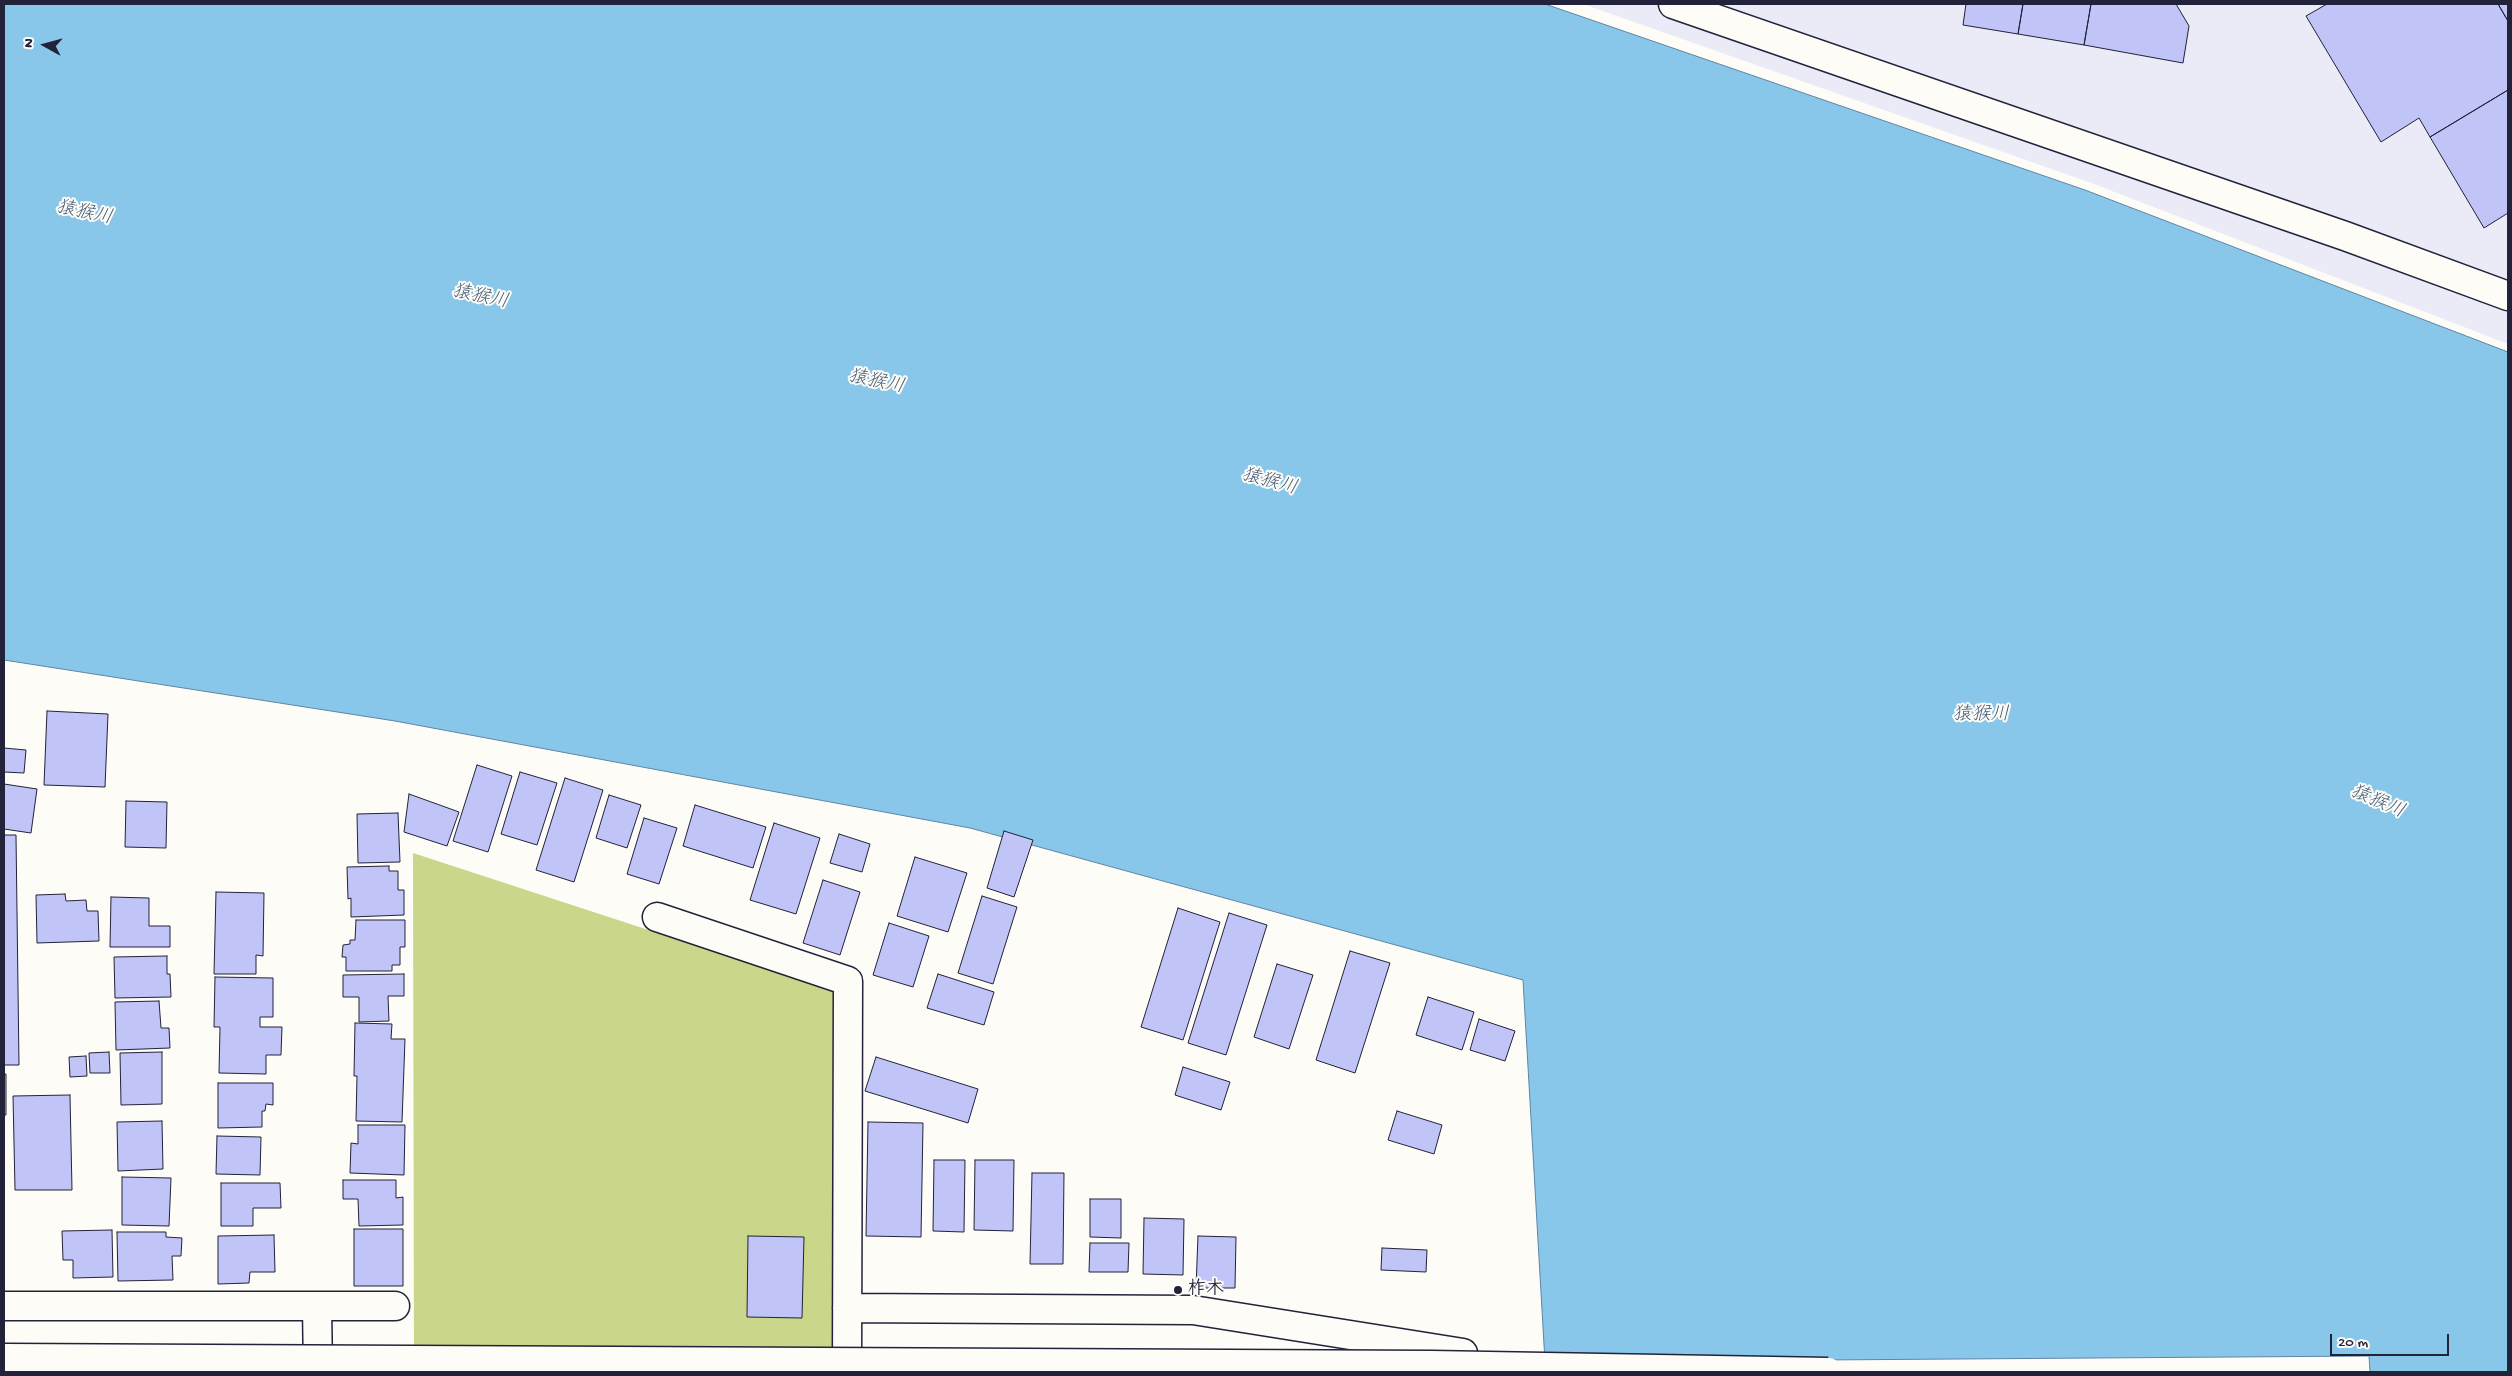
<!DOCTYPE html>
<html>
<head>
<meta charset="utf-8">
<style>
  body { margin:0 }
  #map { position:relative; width:2512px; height:1376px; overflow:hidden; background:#fdfcf7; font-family:"Gochi Hand",sans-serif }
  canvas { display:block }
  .frame { position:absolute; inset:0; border:5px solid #22223b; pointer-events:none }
  .north { position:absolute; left:20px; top:20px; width:50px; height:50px; -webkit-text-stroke:4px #fdfcf7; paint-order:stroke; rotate:277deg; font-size:14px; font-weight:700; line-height:20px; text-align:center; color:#22223b }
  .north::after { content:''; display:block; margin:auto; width:18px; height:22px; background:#22223b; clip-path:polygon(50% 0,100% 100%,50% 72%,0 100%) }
  .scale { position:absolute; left:2330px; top:1334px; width:119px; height:22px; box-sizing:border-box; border:2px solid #22223b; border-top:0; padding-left:6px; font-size:15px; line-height:18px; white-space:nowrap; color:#22223b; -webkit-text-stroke:4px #fdfcf7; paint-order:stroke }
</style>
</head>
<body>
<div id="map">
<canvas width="2512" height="1376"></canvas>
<div class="frame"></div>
<div class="north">N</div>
<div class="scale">20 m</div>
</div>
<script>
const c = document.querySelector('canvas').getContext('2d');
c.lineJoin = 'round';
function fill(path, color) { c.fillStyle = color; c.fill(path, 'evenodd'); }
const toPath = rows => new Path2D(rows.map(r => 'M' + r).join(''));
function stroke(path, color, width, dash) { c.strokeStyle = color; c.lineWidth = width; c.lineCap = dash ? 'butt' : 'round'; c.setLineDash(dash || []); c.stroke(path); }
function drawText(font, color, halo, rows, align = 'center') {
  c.font = font + ' "Gochi Hand","Klee One",sans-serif'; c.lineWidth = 4; c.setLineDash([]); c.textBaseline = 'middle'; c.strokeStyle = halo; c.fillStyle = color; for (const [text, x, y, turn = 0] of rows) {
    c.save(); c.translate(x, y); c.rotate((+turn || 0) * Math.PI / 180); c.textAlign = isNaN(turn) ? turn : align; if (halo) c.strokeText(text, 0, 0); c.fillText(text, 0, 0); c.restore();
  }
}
fill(toPath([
  [1583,4,2508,4,2508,344,2094,184]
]), '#ebebf7');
fill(toPath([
  [413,853,838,992,833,1372,414,1372]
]), '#cad689');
const water = toPath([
  [4,4,1545,4,2085,190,2508,352,2508,1372,2370,1372,2369,1356,1545,1362,1523,980,970,828,395,721,4,660,4,4]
]);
fill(water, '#88c7e9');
stroke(water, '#5f85a3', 1);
const building = toPath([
  [1966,4,2023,4,2018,34,1963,25,1966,4],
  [2023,4,2091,4,2084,45,2018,34,2023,4],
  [2091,4,2176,4,2189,26,2183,63,2084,45,2091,4],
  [2327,4,2498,4,2508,21,2508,90,2430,137,2419,118,2381,142,2306,16,2327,4],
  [2498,4,2508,4,2508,21,2498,4],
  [2508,90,2508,213,2484,228,2430,137,2508,90],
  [47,711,108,714,105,787,44,785,47,711],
  [4,748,26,750,24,773,4,772,4,748],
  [477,765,512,776,488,852,453,841,477,765],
  [520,772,557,783,537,845,501,834,520,772],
  [565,778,603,790,574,882,536,870,565,778],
  [4,784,37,789,31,833,4,829,4,784],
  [409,794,459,812,447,846,404,832,409,794],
  [609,795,641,805,627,848,596,838,609,795],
  [126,801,167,802,166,848,125,847,126,801],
  [695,805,766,827,753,868,683,846,695,805],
  [398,813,400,862,358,863,357,814,398,813],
  [644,818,677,828,659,884,627,874,644,818],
  [774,823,820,838,796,914,750,900,774,823],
  [1004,831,1033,840,1014,897,987,888,1004,831],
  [839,834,870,844,862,872,830,863,839,834],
  [4,835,16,835,19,1065,4,1065,4,835],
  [915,857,967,873,948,932,897,916,915,857],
  [389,866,389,871,398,871,398,890,404,890,404,915,351,917,351,898,348,899,347,867,389,866],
  [823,880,860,892,840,955,803,943,823,880],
  [216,892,264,893,263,956,256,955,256,974,214,974,216,892],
  [65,894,66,901,86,900,87,911,98,911,99,941,37,943,36,895,65,894],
  [982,896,1017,907,993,984,958,973,982,896],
  [111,897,149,898,149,926,170,926,170,947,110,947,111,897],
  [1178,908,1220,922,1183,1040,1141,1027,1178,908],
  [1229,913,1267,925,1226,1055,1188,1043,1229,913],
  [356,920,405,920,405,947,400,947,400,965,392,965,392,971,346,971,346,957,342,957,343,945,350,944,350,940,355,940,356,920],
  [889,923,929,936,913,987,873,975,889,923],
  [1350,951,1390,963,1355,1073,1316,1060,1350,951],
  [167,956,167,974,170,974,171,997,115,998,114,957,167,956],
  [1277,964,1313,975,1289,1049,1254,1037,1277,964],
  [404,974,404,996,388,996,389,1021,359,1022,359,997,343,997,343,975,404,974],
  [938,974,994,992,984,1025,927,1008,938,974],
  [215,977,273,978,273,1017,260,1017,260,1027,282,1027,281,1055,266,1055,266,1074,219,1073,220,1027,214,1027,215,977],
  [1428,997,1474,1012,1462,1050,1416,1035,1428,997],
  [159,1001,161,1028,169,1028,170,1048,116,1050,115,1002,159,1001],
  [1479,1019,1515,1031,1505,1061,1470,1050,1479,1019],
  [355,1023,392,1024,391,1039,405,1039,402,1122,356,1121,357,1076,354,1076,355,1023],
  [109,1052,110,1073,90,1073,89,1053,109,1052],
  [162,1052,162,1104,121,1105,120,1053,162,1052],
  [86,1056,87,1076,70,1077,69,1057,86,1056],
  [876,1057,978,1089,968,1123,865,1091,876,1057],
  [1183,1067,1230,1082,1221,1110,1175,1095,1183,1067],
  [4,1074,6,1074,6,1115,4,1115,4,1074],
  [218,1083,273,1083,273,1105,266,1104,265,1111,262,1111,262,1127,218,1128,218,1083],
  [70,1095,72,1190,15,1190,13,1096,70,1095],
  [1397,1111,1442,1125,1434,1154,1388,1140,1397,1111],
  [162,1121,163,1169,118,1171,117,1122,162,1121],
  [868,1122,923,1123,921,1237,866,1236,868,1122],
  [358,1125,405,1125,404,1175,350,1173,351,1143,358,1144,358,1125],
  [217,1136,261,1137,260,1175,216,1174,217,1136],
  [934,1160,965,1160,964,1232,933,1231,934,1160],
  [975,1160,1014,1160,1013,1231,974,1230,975,1160],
  [1032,1173,1064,1173,1063,1264,1030,1264,1032,1173],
  [122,1177,171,1178,169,1226,122,1225,122,1177],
  [343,1180,396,1180,396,1198,403,1197,403,1225,359,1226,358,1199,343,1199,343,1180],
  [221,1183,280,1183,281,1208,253,1208,253,1226,221,1226,221,1183],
  [1090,1199,1121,1199,1121,1238,1090,1237,1090,1199],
  [1144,1218,1184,1219,1183,1275,1143,1274,1144,1218],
  [354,1229,403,1229,403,1286,354,1286,354,1229],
  [112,1230,113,1277,73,1278,73,1260,63,1260,62,1231,112,1230],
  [117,1232,166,1232,166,1237,182,1238,181,1256,172,1256,173,1280,118,1281,117,1232],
  [274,1235,275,1272,250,1272,249,1283,218,1284,218,1236,274,1235],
  [748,1236,804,1237,802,1318,747,1317,748,1236],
  [1198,1236,1236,1237,1235,1288,1196,1288,1198,1236],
  [1090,1243,1129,1243,1128,1272,1089,1272,1090,1243],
  [1382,1248,1427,1250,1426,1272,1381,1270,1382,1248]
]);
fill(building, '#c0c4f6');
stroke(building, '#22223b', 1);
const minor = toPath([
  [1673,4,2345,236,2508,296],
  [657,917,848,981,847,1372],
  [4,1306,395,1306],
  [317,1306,318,1372],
  [847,1308,1193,1310,1463,1353,1464,1372]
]);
stroke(minor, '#22223b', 31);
stroke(minor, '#fdfcf7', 28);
const highwayBridge = toPath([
  [4,1358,1432,1365,1828,1372]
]);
stroke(highwayBridge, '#22223b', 31, []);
stroke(highwayBridge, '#fdfcf7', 28);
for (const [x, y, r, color] of [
  [1178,1290,5,"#22223b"]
]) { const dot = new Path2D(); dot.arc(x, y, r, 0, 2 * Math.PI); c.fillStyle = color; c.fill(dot); stroke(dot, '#fdfcf7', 2); }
drawText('bold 18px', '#22223b', '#fdfcf7', [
  ["柞木",1188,1290]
], 'left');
drawText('italic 19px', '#465c78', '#fdfcf7', [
  ["猿猴川",84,214,12],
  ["猿猴川",480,298,12],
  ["猿猴川",876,383,12],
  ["猿猴川",1269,483,15],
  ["猿猴川",1981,716],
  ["猿猴川",2377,803,23]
]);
</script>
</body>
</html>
